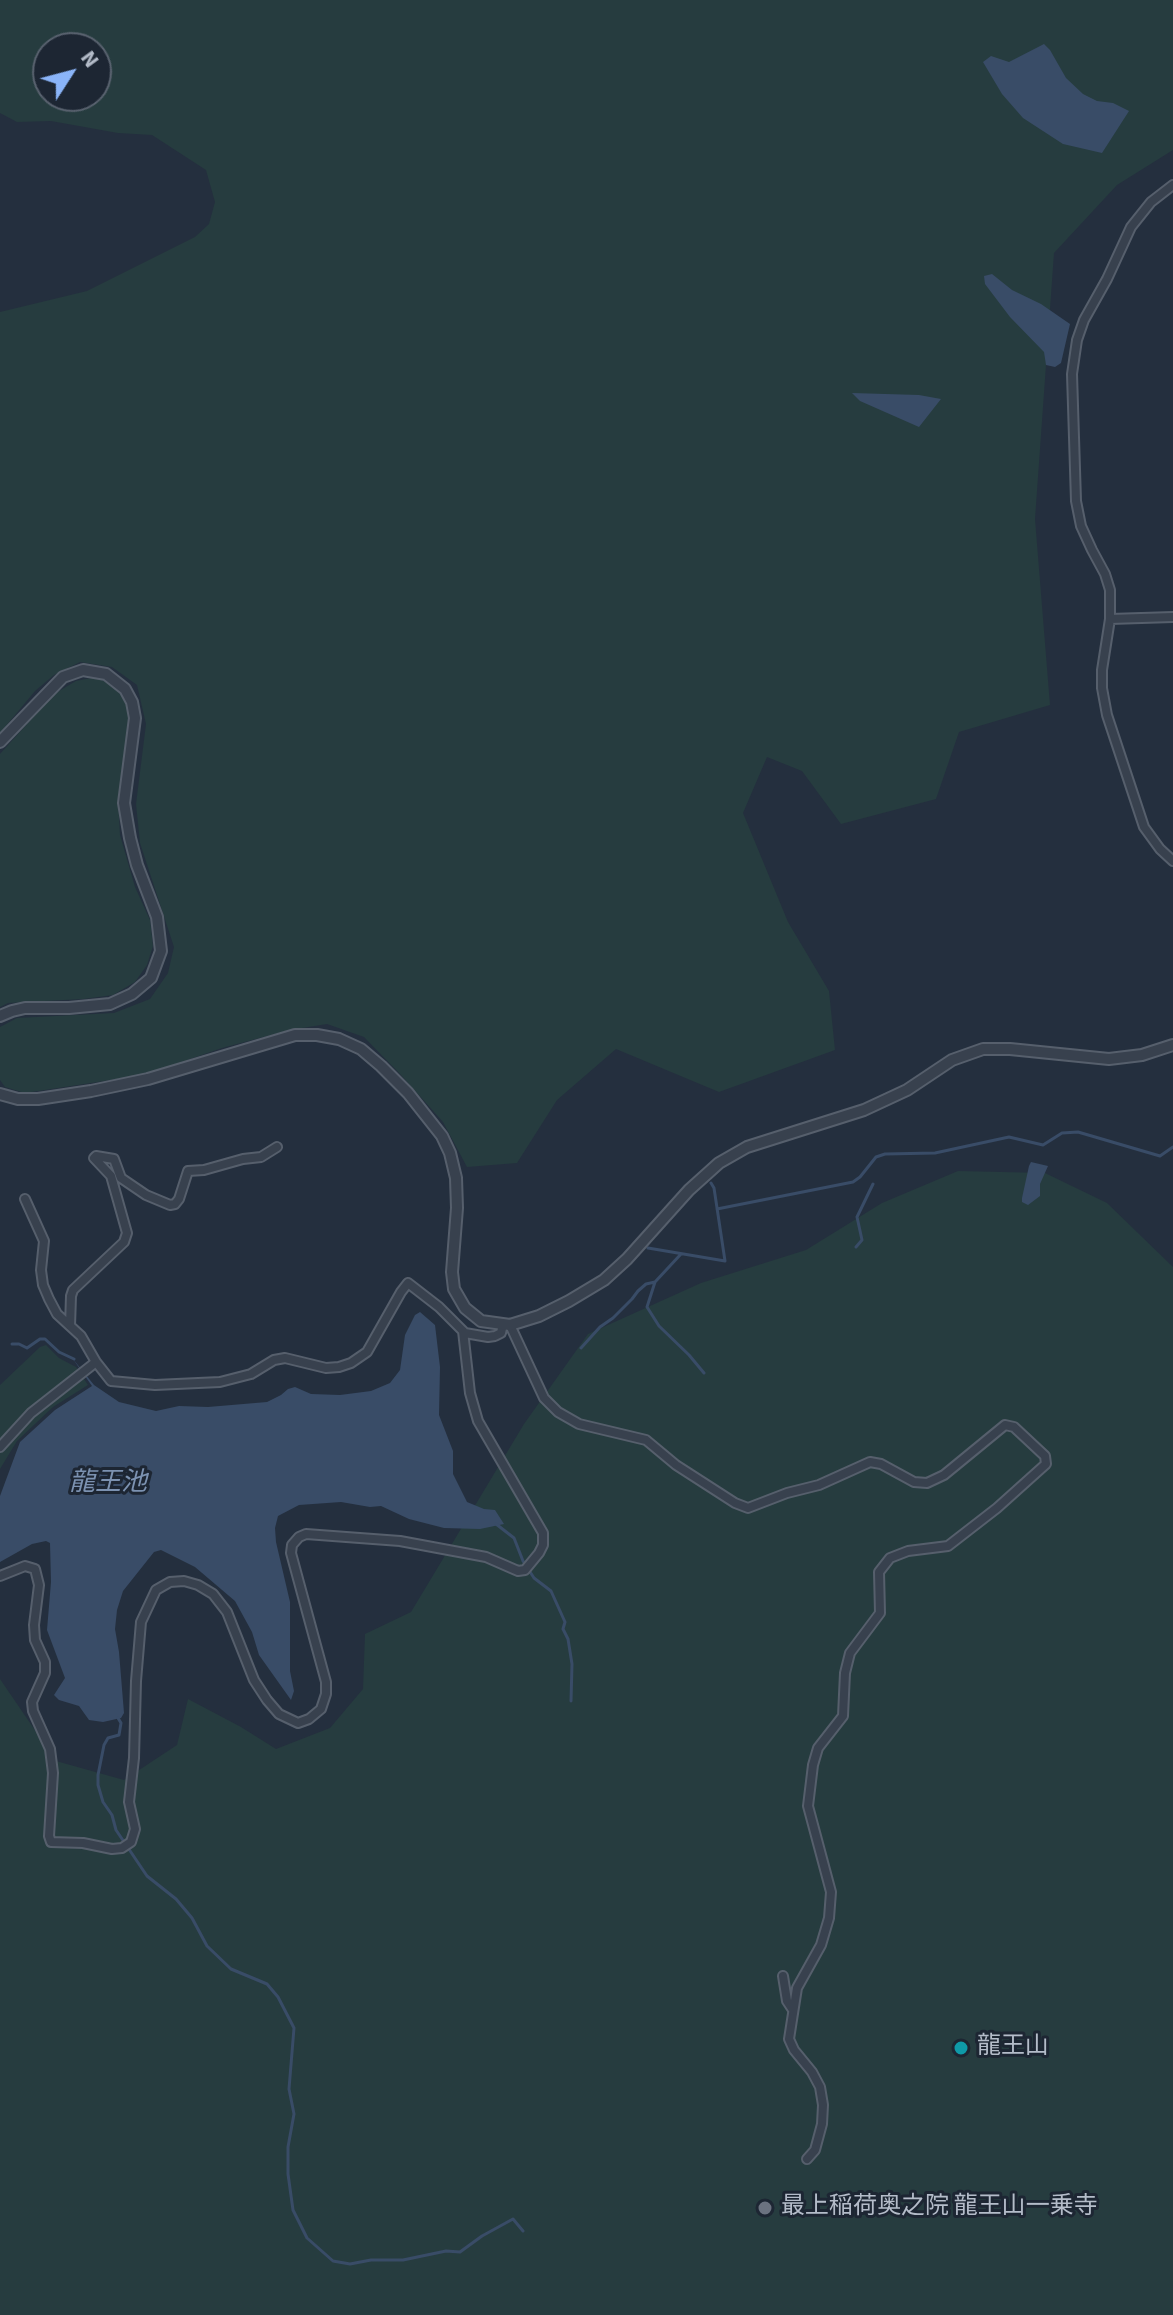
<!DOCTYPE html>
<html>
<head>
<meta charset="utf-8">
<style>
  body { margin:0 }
  #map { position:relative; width:1173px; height:2315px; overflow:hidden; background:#242f3e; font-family:"Source Sans 3",sans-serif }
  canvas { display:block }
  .north { position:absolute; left:32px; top:32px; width:80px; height:80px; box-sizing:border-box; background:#1d2633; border:2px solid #59626f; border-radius:50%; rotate:54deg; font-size:22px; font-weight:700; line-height:32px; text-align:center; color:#b4bcc9 }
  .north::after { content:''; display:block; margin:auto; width:28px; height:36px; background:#8ab4f8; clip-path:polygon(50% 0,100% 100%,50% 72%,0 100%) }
</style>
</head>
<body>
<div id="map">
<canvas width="1173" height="2315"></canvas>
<div class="north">N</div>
</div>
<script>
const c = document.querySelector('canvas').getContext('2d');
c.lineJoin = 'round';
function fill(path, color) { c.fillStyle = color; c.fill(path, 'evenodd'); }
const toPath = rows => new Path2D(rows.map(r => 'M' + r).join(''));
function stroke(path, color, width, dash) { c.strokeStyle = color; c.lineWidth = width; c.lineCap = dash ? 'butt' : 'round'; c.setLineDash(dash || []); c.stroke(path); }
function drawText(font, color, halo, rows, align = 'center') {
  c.font = font + ' "Source Sans 3","Noto Sans JP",sans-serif'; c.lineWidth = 6; c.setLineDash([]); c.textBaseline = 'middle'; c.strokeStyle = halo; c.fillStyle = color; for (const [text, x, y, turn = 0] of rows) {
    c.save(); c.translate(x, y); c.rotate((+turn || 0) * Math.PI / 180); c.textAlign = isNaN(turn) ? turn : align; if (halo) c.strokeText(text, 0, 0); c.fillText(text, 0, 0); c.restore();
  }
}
fill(toPath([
  [0,0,1173,0,1173,150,1117,185,1054,253,1035,519,1050,705,959,732,936,799,841,824,802,771,767,757,743,813,788,922,829,991,835,1050,719,1092,616,1049,557,1100,517,1163,467,1167,443,1122,401,1075,364,1037,327,1024,290,1030,222,1048,144,1075,25,1093,5,1087,0,1080,0,1027,17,1018,114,1013,150,999,168,973,174,947,140,843,136,804,146,724,137,685,112,667,80,662,54,675,35,691,0,733,0,312,87,291,195,237,209,224,215,202,206,170,152,135,118,133,51,121,17,122,0,113],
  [48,48,96,48,96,96,48,96],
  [96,677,114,686,126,699,130,724,118,798,120,835,135,887,150,920,153,946,147,965,135,982,113,995,83,999,8,1003,0,1007,0,754,54,694,76,681],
  [958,1171,1045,1173,1107,1203,1173,1267,1173,2315,0,2315,0,1679,56,1761,124,1780,177,1745,188,1699,241,1727,276,1749,330,1728,363,1689,365,1634,411,1612,524,1424,588,1334,701,1283,806,1250,882,1203],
  [46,1345,59,1358,76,1367,88,1385,53,1407,17,1441,0,1469,0,1385,40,1347]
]), '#263c3f');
fill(toPath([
  [1044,44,1050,50,1066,78,1083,94,1097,101,1113,103,1129,111,1102,153,1063,144,1023,118,1002,94,983,62,991,56,1009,62],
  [992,274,1012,290,1041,304,1070,324,1061,363,1055,367,1046,365,1044,352,1010,317,985,284,984,276],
  [852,393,919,395,941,399,919,427,860,401],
  [1031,1162,1048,1166,1040,1184,1040,1196,1028,1205,1022,1202,1022,1198,1029,1166],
  [420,1312,435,1325,440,1367,439,1415,453,1451,453,1474,467,1502,484,1509,495,1510,504,1524,480,1529,444,1528,409,1519,381,1506,370,1507,341,1502,299,1505,278,1516,275,1528,276,1542,290,1602,290,1671,294,1691,291,1700,259,1655,252,1632,235,1601,195,1567,161,1550,154,1552,123,1591,117,1610,115,1629,119,1652,124,1713,121,1718,103,1722,89,1720,79,1706,59,1700,54,1695,65,1678,47,1630,51,1582,50,1543,46,1541,32,1544,0,1562,0,1496,20,1442,55,1410,92,1386,73,1359,94,1385,119,1402,156,1411,179,1406,208,1407,267,1402,281,1395,288,1389,295,1387,311,1394,340,1395,371,1391,390,1383,400,1370,405,1335,415,1315]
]), '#394c67');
stroke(toPath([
  [717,1209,853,1182,860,1177,876,1157,885,1154,935,1153,1009,1137,1043,1145,1062,1133,1078,1132,1160,1156,1173,1147],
  [856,1247,862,1240,857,1217,873,1184],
  [648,1248,725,1261,714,1188,711,1183],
  [681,1254,655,1282,647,1307,659,1326,689,1355,704,1373],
  [12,1344,19,1344,27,1348,40,1339,45,1339,59,1352,74,1359],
  [581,1348,600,1327,613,1318,632,1299,638,1291,646,1284,655,1282],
  [496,1524,514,1538,523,1561,534,1578,551,1591,565,1622,563,1629,568,1639,572,1664,571,1701],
  [118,1718,121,1723,119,1735,108,1738,104,1745,98,1775,98,1785,103,1802,112,1815,116,1830,147,1876,176,1899,192,1918,207,1946,231,1969,267,1984,278,1997,294,2028,289,2089,294,2114,288,2147,288,2174,293,2210,307,2238,333,2261,350,2264,371,2260,403,2260,446,2251,460,2252,482,2236,513,2219,523,2231]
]), '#394c67', 3);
const minor = toPath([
  [1173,185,1151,202,1131,227,1107,279,1084,320,1077,340,1072,374,1076,501,1081,526,1092,550,1105,574,1110,590,1110,619,1102,670,1102,688,1107,715,1144,827,1160,849,1173,861],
  [1110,619,1173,617],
  [25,1199,44,1241,41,1270,43,1285,49,1299,57,1314,81,1336,96,1362,111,1381,155,1385,220,1382,251,1374,274,1360,285,1358,326,1368,339,1367,351,1363,367,1352,401,1292,408,1283,439,1307,465,1333,488,1337,495,1336,501,1333,503,1324],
  [510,1325,544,1398,558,1412,579,1424,646,1440,676,1465,735,1503,748,1508,787,1493,819,1485,870,1462,881,1464,914,1482,927,1483,944,1475,1005,1425,1014,1427,1045,1456,1046,1464,997,1508,948,1546,908,1551,890,1558,879,1572,880,1613,850,1653,845,1673,843,1716,818,1748,813,1765,808,1806,831,1892,829,1918,821,1945,797,1988,789,2039,794,2050,812,2072,820,2087,823,2105,822,2124,815,2150,807,2159],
  [70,1326,71,1296,73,1290,124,1242,127,1233,111,1176,94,1158,96,1156,114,1159,121,1178,146,1195,170,1205,175,1204,179,1199,188,1171,204,1170,243,1159,261,1157,277,1147],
  [0,1447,31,1413,96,1362],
  [0,1576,25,1566,35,1569,39,1585,34,1625,35,1640,45,1662,45,1673,32,1702,33,1711,50,1749,53,1773,49,1836,51,1842,83,1843,112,1849,122,1848,131,1842,135,1829,129,1802,134,1758,136,1681,141,1622,156,1590,170,1582,184,1581,198,1585,213,1594,227,1612,254,1680,267,1700,279,1714,298,1723,309,1719,321,1709,326,1694,326,1682,291,1553,292,1545,299,1537,306,1534,400,1541,486,1557,518,1571,525,1570,539,1553,543,1545,543,1533,478,1421,470,1393,463,1331],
  [783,1976,787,2001,793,2010]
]);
const tertiary = toPath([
  [0,742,63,677,83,670,106,674,125,689,132,702,135,718,124,803,130,838,137,865,157,917,161,951,151,978,132,994,110,1004,69,1008,25,1008,12,1011,0,1016],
  [0,1094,18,1099,38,1099,91,1091,148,1079,295,1035,317,1035,339,1039,361,1049,381,1066,408,1093,442,1136,450,1153,456,1178,457,1208,452,1272,454,1289,465,1308,481,1321,510,1325,539,1316,569,1301,604,1280,627,1259,689,1190,719,1163,747,1147,864,1110,907,1090,952,1060,983,1049,1010,1049,1109,1059,1142,1055,1173,1045]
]);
stroke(minor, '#565f6c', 12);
stroke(tertiary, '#565f6c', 14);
stroke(minor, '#38414e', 8);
stroke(tertiary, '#38414e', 10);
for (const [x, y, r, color] of [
  [961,2048,8,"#0f9aa8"],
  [765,2208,8,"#6b7280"]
]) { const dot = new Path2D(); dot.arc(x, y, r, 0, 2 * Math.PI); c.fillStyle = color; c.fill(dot); stroke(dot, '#1d2633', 3); }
drawText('24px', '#b4bcc9', '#1d2633', [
  ["龍王山",977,2048],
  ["最上稲荷奥之院 龍王山一乗寺",781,2208]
], 'left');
drawText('italic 26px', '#7c92b1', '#1d2633', [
  ["龍王池",108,1484]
]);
</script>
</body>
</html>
